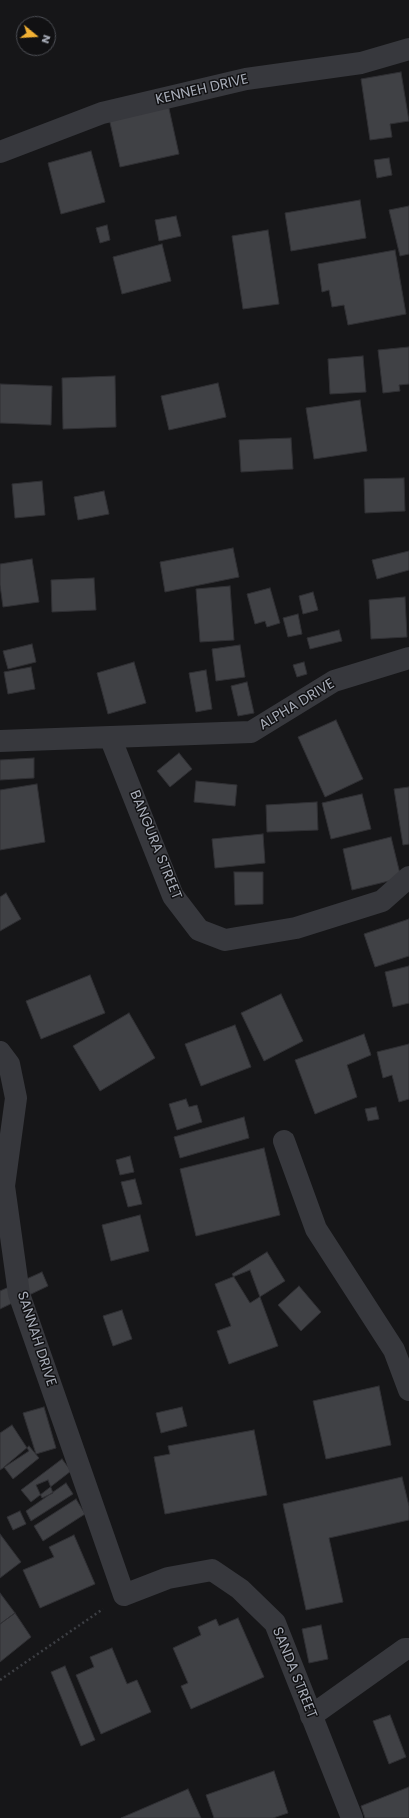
<!DOCTYPE html>
<html>
<head>
<meta charset="utf-8">
<style>
  body { margin:0 }
  #map { position:relative; width:409px; height:1818px; overflow:hidden; background:#161618; font-family:Poppins,sans-serif }
  canvas { display:block }
  .north { position:absolute; left:16px; top:16px; width:40px; height:40px; box-sizing:border-box; background:#111113; border:1px solid #4d4f55; border-radius:50%; rotate:108deg; font-size:11px; font-weight:700; line-height:16px; text-align:center; color:#a8adb8 }
  .north::after { content:''; display:block; margin:auto; width:14px; height:18px; background:#f2b134; clip-path:polygon(50% 0,100% 100%,50% 72%,0 100%) }
</style>
</head>
<body>
<div id="map">
<canvas width="409" height="1818"></canvas>
<div class="north">N</div>
</div>
<script>
const c = document.querySelector('canvas').getContext('2d');
c.lineJoin = 'round';
function fill(path, color) { c.fillStyle = color; c.fill(path, 'evenodd'); }
const toPath = rows => new Path2D(rows.map(r => 'M' + r).join(''));
function stroke(path, color, width, dash) { c.strokeStyle = color; c.lineWidth = width; c.lineCap = dash ? 'butt' : 'round'; c.setLineDash(dash || []); c.stroke(path); }
function drawText(font, color, halo, rows, align = 'center') {
  c.font = font + ' Poppins,sans-serif'; c.lineWidth = 3; c.setLineDash([]); c.textBaseline = 'middle'; c.strokeStyle = halo; c.fillStyle = color; for (const [text, x, y, turn = 0] of rows) {
    c.save(); c.translate(x, y); c.rotate((+turn || 0) * Math.PI / 180); c.textAlign = isNaN(turn) ? turn : align; if (halo) c.strokeText(text, 0, 0); c.fillText(text, 0, 0); c.restore();
  }
}
const building = toPath([
  [401,72,409,121,390,124,392,137,370,140,361,79,401,72],
  [168,104,179,154,120,167,109,118,168,104],
  [91,151,105,202,61,214,48,163,91,151],
  [389,158,392,175,377,178,374,160,389,158],
  [360,200,366,238,291,251,285,213,360,200],
  [409,206,409,254,400,256,389,210,409,206],
  [176,216,181,236,159,241,155,220,176,216],
  [107,225,110,240,100,243,96,228,107,225],
  [268,230,279,304,243,309,232,236,268,230],
  [162,244,171,281,122,294,113,257,162,244],
  [395,250,406,314,348,325,344,305,332,307,329,290,322,292,318,264,395,250],
  [409,347,409,384,399,385,400,391,383,393,378,350,409,347],
  [363,356,366,392,330,394,328,359,363,356],
  [115,376,116,427,63,429,62,378,115,376],
  [218,383,226,417,169,430,161,396,218,383],
  [0,384,52,386,51,425,0,423,0,384],
  [360,400,367,451,314,459,306,408,360,400],
  [291,438,293,469,241,472,239,440,291,438],
  [404,478,405,511,365,513,364,479,404,478],
  [42,481,45,515,15,518,12,484,42,481],
  [104,491,109,514,78,520,74,497,104,491],
  [233,548,239,577,165,592,160,562,233,548],
  [409,551,409,570,377,579,372,560,409,551],
  [32,559,39,602,3,607,0,585,0,564,32,559],
  [94,578,96,610,52,612,51,580,94,578],
  [230,586,234,640,200,642,196,589,230,586],
  [270,588,280,623,267,627,265,621,255,624,247,594,270,588],
  [313,592,318,610,303,614,299,596,313,592],
  [405,597,407,637,371,639,369,600,405,597],
  [298,614,302,634,288,637,283,618,298,614],
  [339,630,342,641,310,649,307,638,339,630],
  [32,644,36,662,8,669,3,651,32,644],
  [240,645,245,677,216,681,212,649,240,645],
  [134,662,146,703,108,714,97,673,134,662],
  [304,662,307,674,297,677,293,665,304,662],
  [31,667,35,689,8,694,4,672,31,667],
  [206,670,212,709,196,712,189,673,206,670],
  [247,682,254,713,238,716,231,686,247,682],
  [336,720,363,779,325,797,298,737,336,720],
  [179,753,192,769,170,787,157,771,179,753],
  [34,758,34,778,0,780,0,760,34,758],
  [196,781,237,785,235,806,194,802,196,781],
  [37,784,45,842,0,850,0,790,37,784],
  [409,787,409,844,403,845,394,789,409,787],
  [362,794,371,829,331,839,322,803,362,794],
  [317,802,318,830,267,832,266,805,317,802],
  [263,834,265,863,215,868,212,839,263,834],
  [391,837,401,878,352,890,343,849,391,837],
  [234,872,263,872,263,904,235,905,234,872],
  [6,893,21,919,0,931,0,897,6,893],
  [409,919,409,956,375,967,364,934,409,919],
  [409,966,409,1003,393,1007,385,972,409,966],
  [90,975,105,1013,41,1039,26,1001,90,975],
  [281,994,303,1041,264,1061,241,1013,281,994],
  [129,1013,155,1058,100,1091,73,1046,129,1013],
  [235,1025,251,1067,201,1086,185,1044,235,1025],
  [364,1034,371,1055,347,1065,357,1097,315,1114,295,1060,364,1034],
  [409,1044,409,1099,399,1102,392,1075,383,1078,377,1052,409,1044],
  [186,1099,189,1107,197,1105,202,1122,177,1130,169,1104,186,1099],
  [376,1107,379,1119,368,1121,365,1109,376,1107],
  [244,1117,249,1138,180,1158,174,1137,244,1117],
  [264,1148,280,1215,196,1236,180,1169,264,1148],
  [130,1156,134,1172,120,1175,116,1160,130,1156],
  [135,1179,142,1204,128,1207,121,1182,135,1179],
  [140,1215,149,1251,111,1261,102,1225,140,1215],
  [267,1252,285,1281,250,1303,232,1274,267,1252],
  [250,1270,278,1346,229,1364,217,1331,231,1326,215,1284,250,1270],
  [42,1272,48,1286,0,1309,0,1291,42,1272],
  [299,1286,321,1312,301,1331,278,1305,299,1286],
  [122,1310,132,1339,113,1346,103,1316,122,1310],
  [379,1386,391,1445,326,1459,313,1401,379,1386],
  [44,1407,56,1448,36,1454,23,1413,44,1407],
  [182,1407,187,1426,161,1433,156,1413,182,1407],
  [12,1425,29,1451,0,1470,0,1433,12,1425],
  [254,1430,267,1495,165,1514,154,1457,170,1454,168,1446,254,1430],
  [29,1446,39,1458,13,1479,4,1467,29,1446],
  [62,1459,71,1471,31,1502,21,1490,62,1459],
  [402,1477,409,1506,409,1520,329,1538,343,1602,306,1610,283,1504,402,1477],
  [48,1480,53,1493,42,1498,36,1485,48,1480],
  [66,1483,73,1494,31,1521,26,1511,66,1483],
  [76,1499,85,1514,43,1541,34,1526,76,1499],
  [20,1511,26,1524,13,1530,7,1517,20,1511],
  [0,1534,21,1562,0,1578,0,1534],
  [74,1535,95,1584,40,1608,23,1570,54,1557,49,1547,74,1535],
  [0,1593,15,1613,0,1624,0,1593],
  [15,1613,31,1637,0,1662,0,1624,15,1613],
  [238,1618,264,1677,191,1709,181,1686,188,1683,173,1648,201,1635,198,1627,216,1619,219,1626,238,1618],
  [321,1625,328,1659,309,1663,302,1629,321,1625],
  [112,1648,127,1684,137,1680,151,1712,101,1734,76,1675,94,1667,90,1657,112,1648],
  [65,1666,95,1740,81,1746,51,1672,65,1666],
  [390,1715,406,1757,389,1764,373,1721,390,1715],
  [274,1771,288,1813,273,1818,214,1818,206,1795,274,1771],
  [409,1787,409,1818,365,1818,361,1806,409,1787],
  [188,1789,201,1818,121,1818,188,1789]
]);
fill(building, '#404145');
stroke(building, '#303034', 1);
stroke(toPath([
  [0,1680,103,1609]
]), '#3d3f44', 2.5, [2, 3]);
stroke(toPath([
  [0,152,102,113,246,79,361,63,409,49],
  [110,737,251,732,334,681,409,658],
  [0,741,110,737,173,896,199,930,225,940,296,928,382,901,409,877],
  [0,1052,9,1064,16,1098,4,1186,19,1294,124,1595,168,1578,212,1570,240,1589,275,1623,352,1818],
  [284,1141,316,1229,394,1350,409,1390],
  [311,1716,405,1649,409,1649]
]), '#37383d', 22);
drawText('14px', '#a8adb8', '#111113', [
  ["KENNEH DRIVE",202,90,-13],
  ["ALPHA DRIVE",297,705,-31],
  ["BANGURA STREET",155,845,68],
  ["SANNAH DRIVE",36,1339,72],
  ["SANDA STREET",294,1673,68]
]);
</script>
</body>
</html>
